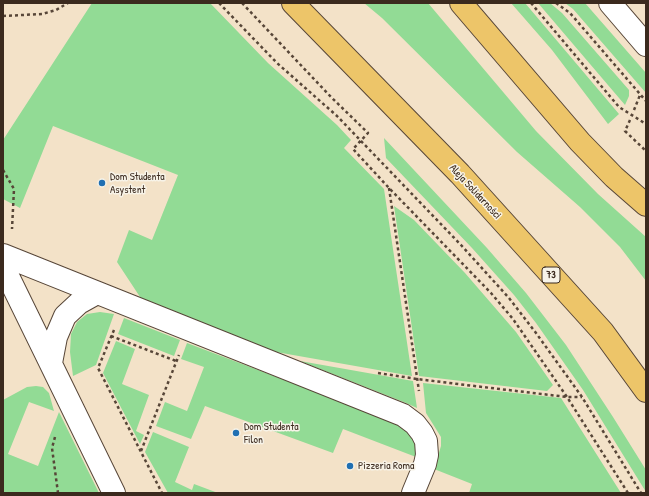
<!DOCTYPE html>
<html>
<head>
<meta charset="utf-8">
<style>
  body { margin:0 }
  #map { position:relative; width:649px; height:496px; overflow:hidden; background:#f3e2c8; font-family:"Patrick Hand",sans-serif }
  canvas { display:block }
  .frame { position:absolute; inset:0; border:4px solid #3b2a1e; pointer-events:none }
</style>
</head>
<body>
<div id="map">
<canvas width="649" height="496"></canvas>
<div class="frame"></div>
</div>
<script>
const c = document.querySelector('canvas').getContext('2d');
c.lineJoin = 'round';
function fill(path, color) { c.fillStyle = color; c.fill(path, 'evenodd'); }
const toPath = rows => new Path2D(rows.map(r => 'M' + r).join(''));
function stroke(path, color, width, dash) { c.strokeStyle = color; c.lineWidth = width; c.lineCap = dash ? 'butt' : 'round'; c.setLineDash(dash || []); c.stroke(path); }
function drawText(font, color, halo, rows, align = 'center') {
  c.font = font + ' "Patrick Hand",sans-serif'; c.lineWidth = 3; c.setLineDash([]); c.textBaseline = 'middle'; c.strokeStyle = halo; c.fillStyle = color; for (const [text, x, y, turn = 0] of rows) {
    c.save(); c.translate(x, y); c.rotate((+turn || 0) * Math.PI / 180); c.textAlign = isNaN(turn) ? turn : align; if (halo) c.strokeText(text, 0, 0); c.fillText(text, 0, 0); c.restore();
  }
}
fill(toPath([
  [92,3,210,3,268,63,337,125,351,140,344,148,384,189,412,376,276,352,142,300,117,262,129,230,152,240,178,175,53,126,20,208,3,199,3,140],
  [364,3,428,3,536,131,598,194,646,237,646,281,620,247,580,207,517,152,382,18],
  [511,3,525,3,619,114,608,124,552,50],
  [538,3,550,3,562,13,629,90,629,96,625,105],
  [565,3,585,3,646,73,646,93,573,9],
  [384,138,487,248,526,293,566,345,613,417,646,470,646,492,583,390,536,323,514,295,472,248,386,158],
  [394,206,414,220,465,273,516,332,553,385,547,391,419,376],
  [100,312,114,314,96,365,73,376,70,352,71,334,77,322,87,314],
  [124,318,180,340,174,356,118,334],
  [116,341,135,349,122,384,149,395,136,431,144,435,140,444,103,373],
  [187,343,374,414,401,426,412,436,415,443,416,457,343,429,333,453,205,406,191,439,156,426,165,402,187,411,204,367,181,359],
  [300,361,413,381,417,408,406,403],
  [423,383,561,398,621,493,469,493,472,484,434,469,441,446,441,437,426,413],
  [36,386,43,387,49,393,54,411,29,402,8,454,38,466,59,412,99,493,3,493,3,400,27,387],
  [153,432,189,447,175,482,192,490,194,484,218,493,168,493,145,452]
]), '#92db95');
const minor = toPath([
  [610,3,646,45],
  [3,255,403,415,415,424,422,433,426,441,427,455,425,464,413,493],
  [3,266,114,493],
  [51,363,56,337,65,316,79,303,97,293]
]);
const major = toPath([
  [293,3,460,174,603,332,646,391],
  [461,3,580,142,614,177,646,205]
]);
stroke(minor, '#574638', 24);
stroke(major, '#574638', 24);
stroke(toPath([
  [219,3,277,63,337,116,461,245,509,298,536,333,582,397,641,493],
  [242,3,331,97,368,133,353,149,389,188,491,293,513,319,567,397,628,493],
  [531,3,619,107,646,124],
  [556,3,570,13,646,101],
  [3,16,42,14,56,10,68,3],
  [634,110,640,95],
  [630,120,625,131,646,151],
  [3,170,14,189,12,229],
  [389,188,419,391],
  [114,330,98,368,162,493],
  [111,336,176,361],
  [378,373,417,379,466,385,567,397,582,397],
  [55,437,52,448,58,493],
  [141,451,179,355]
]), '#574638', 2.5, [3, 3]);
stroke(minor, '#fff', 22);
stroke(major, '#edc569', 22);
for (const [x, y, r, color] of [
  [102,183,4,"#1f6fb2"],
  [236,433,4,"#1f6fb2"],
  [350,466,4,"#1f6fb2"]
]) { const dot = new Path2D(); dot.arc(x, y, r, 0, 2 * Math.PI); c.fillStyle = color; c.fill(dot); stroke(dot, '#f7f3e8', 1.5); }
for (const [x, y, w] of [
  [551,275,18]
]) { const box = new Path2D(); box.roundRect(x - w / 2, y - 8, w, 16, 3); c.fillStyle = '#f7f3e8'; c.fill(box); stroke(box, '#3b2a1e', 1); }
drawText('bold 10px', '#3b2a1e', null, [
  ["73",551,275]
]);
drawText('11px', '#3b2a1e', '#f7f3e8', [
  ["Dom Studenta",110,177],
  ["Asystent",110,190],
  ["Dom Studenta",244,427],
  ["Filon",244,440],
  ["Pizzeria Roma",358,466]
], 'left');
drawText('11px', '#3b2a1e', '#f7f3e8', [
  ["Aleja Solidarności",475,192,47]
]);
</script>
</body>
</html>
